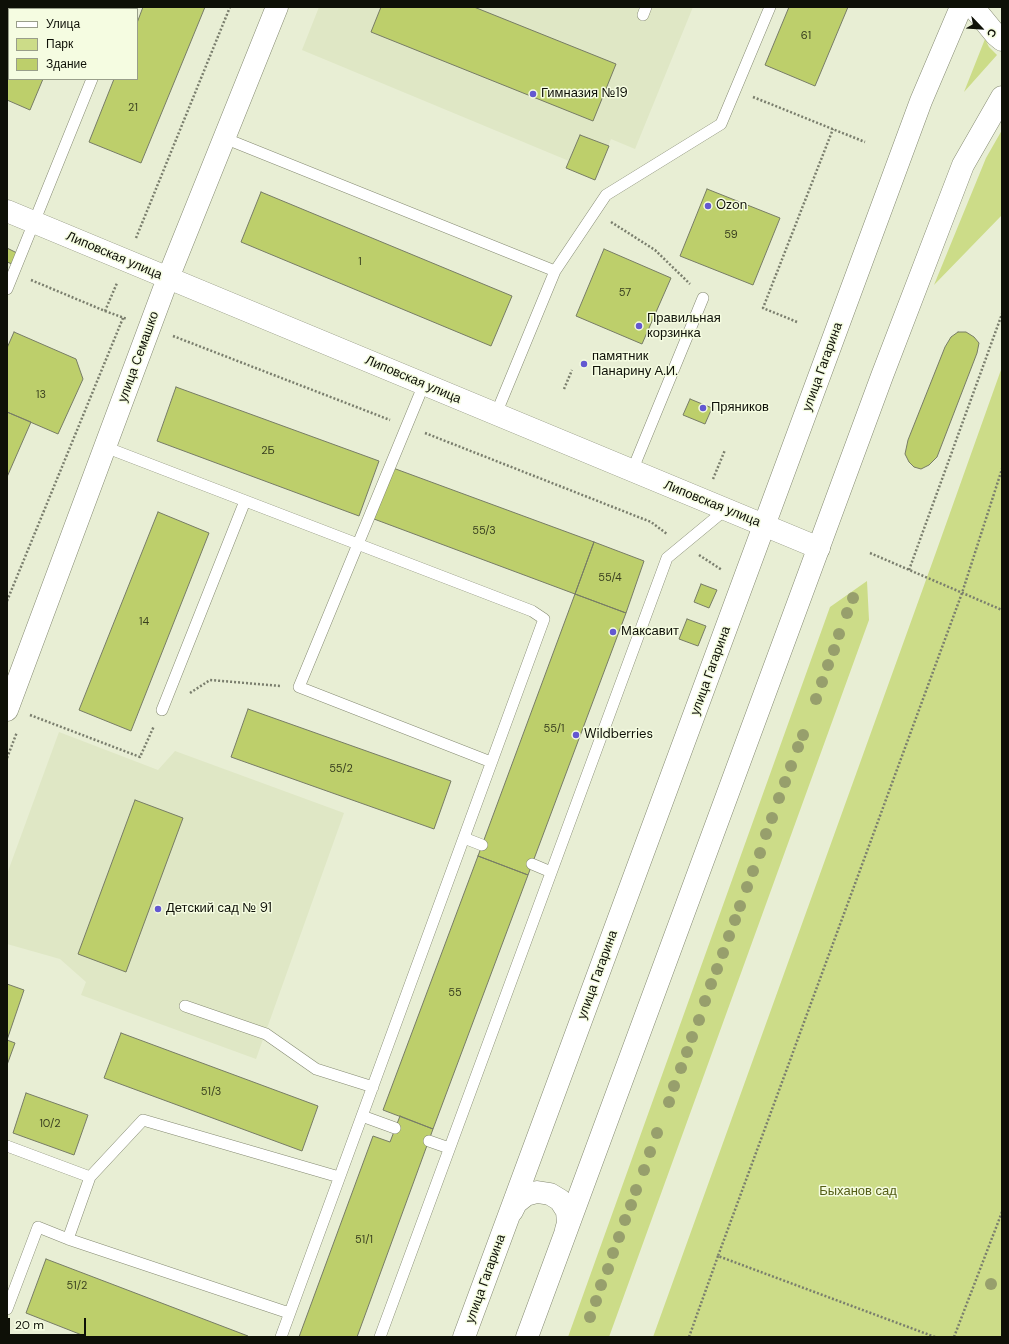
<!DOCTYPE html>
<html>
<head>
<meta charset="utf-8">
<style>
  body { margin:0 }
  #map { position:relative; width:1009px; height:1344px; overflow:hidden; background:#e8eed4; font-family:"DM Sans",sans-serif }
  canvas { display:block }
  .frame { position:absolute; inset:0; border:8px solid #0e1007; pointer-events:none }
  .legend { position:absolute; left:8px; top:8px; width:130px; height:72px; box-sizing:border-box; background:#f5fce1; border:1px solid #999e8a; margin:0; padding:5px 7px; list-style:none; font-size:12px; color:#0e1007 }
  .legend li { display:flex; align-items:center; gap:8px; height:20px }
  .legend b { width:20px; border:1px solid #999e8a }
  .north { position:absolute; left:961px; top:8px; width:40px; height:40px; -webkit-text-stroke:3px #f5fce1; paint-order:stroke; rotate:115deg; font-size:11px; font-weight:700; line-height:16px; text-align:center; color:#0e1007 }
  .north::after { content:''; display:block; margin:auto; width:14px; height:18px; background:#0e1007; clip-path:polygon(50% 0,100% 100%,50% 72%,0 100%) }
  .scale { position:absolute; left:8px; top:1318px; width:78px; height:18px; box-sizing:border-box; border:2px solid #0e1007; border-top:0; padding-left:5px; font-size:12px; line-height:14px; white-space:nowrap; color:#0e1007; -webkit-text-stroke:3px #f5fce1; paint-order:stroke }
</style>
</head>
<body>
<div id="map">
<canvas width="1009" height="1344"></canvas>
<div class="frame"></div>
<ul class="legend">
<li><b style="height:5px;background:#fff"></b>Улица</li>
<li><b style="height:11px;background:#ccdc88"></b>Парк</li>
<li><b style="height:11px;background:#bdcf6b"></b>Здание</li>
</ul>
<div class="north">С</div>
<div class="scale">20 m</div>
</div>
<script>
const c = document.querySelector('canvas').getContext('2d');
c.lineJoin = 'round';
function fill(path, color) { c.fillStyle = color; c.fill(path, 'evenodd'); }
const toPath = rows => new Path2D(rows.map(r => 'M' + r).join(''));
function stroke(path, color, width, dash) { c.strokeStyle = color; c.lineWidth = width; c.lineCap = dash ? 'butt' : 'round'; c.setLineDash(dash || []); c.stroke(path); }
function drawText(font, color, halo, rows, align = 'center') {
  c.font = font + ' "DM Sans",sans-serif'; c.lineWidth = 3; c.setLineDash([]); c.textBaseline = 'middle'; c.strokeStyle = halo; c.fillStyle = color; for (const [text, x, y, turn = 0] of rows) {
    c.save(); c.translate(x, y); c.rotate((+turn || 0) * Math.PI / 180); c.textAlign = isNaN(turn) ? turn : align; if (halo) c.strokeText(text, 0, 0); c.fillText(text, 0, 0); c.restore();
  }
}
fill(toPath([
  [319,7,693,7,635,149,611,139,595,180,566,168,569,161,302,50],
  [59,732,158,770,175,751,344,813,256,1059,81,995,86,982,60,959,7,944,7,874]
]), '#dfe7c5');
fill(toPath([
  [985,39,989,47,997,55,964,92],
  [1002,130,1002,215,934,285,986,158],
  [1002,367,1002,1337,653,1337,935,555],
  [867,581,869,620,609,1337,568,1337,830,607]
]), '#ccdc88');
const building = toPath([
  [143,7,205,7,141,163,89,142,114,79,137,79,137,23,143,7],
  [381,7,474,7,616,64,593,121,371,32,381,7],
  [789,7,848,7,815,86,765,65,789,7],
  [7,39,9,40,9,79,43,79,30,110,7,100,7,39],
  [580,135,609,146,595,180,566,168,580,135],
  [707,189,780,218,753,285,680,256,707,189],
  [261,192,512,296,491,346,241,242,261,192],
  [7,248,17,253,12,264,7,262,7,248],
  [604,249,671,278,642,344,576,316,604,249],
  [14,332,76,359,83,379,58,434,7,412,7,348,14,332],
  [958,332,966,332,974,337,979,343,977,353,937,457,929,465,921,469,914,467,909,462,905,454,908,440,945,347,951,337,958,332],
  [176,387,379,461,359,516,157,441,176,387],
  [690,399,712,408,705,424,683,415,690,399],
  [7,412,31,422,7,477,7,412],
  [393,468,594,542,575,594,374,519,393,468],
  [158,512,209,533,131,731,79,710,158,512],
  [594,542,644,561,626,613,575,594,594,542],
  [701,584,717,590,709,608,694,602,701,584],
  [575,594,626,613,528,875,478,856,575,594],
  [687,619,706,626,698,646,679,639,687,619],
  [248,709,451,781,434,829,231,757,248,709],
  [135,800,183,818,126,972,78,954,135,800],
  [478,856,528,875,433,1129,383,1110,478,856],
  [7,984,24,990,7,1040,15,1043,7,1065,7,984],
  [121,1033,318,1106,302,1151,104,1078,121,1033],
  [26,1093,88,1115,74,1155,13,1133,26,1093],
  [400,1116,433,1129,357,1337,299,1337,373,1136,390,1142,400,1116],
  [46,1259,248,1336,248,1337,87,1337,26,1313,46,1259]
]);
fill(building, '#bdcf6b');
stroke(building, '#777c65', 1);
const lane = toPath([
  [121,9,121,7],
  [643,15,646,7],
  [7,19,9,19],
  [224,138,555,271,606,195,721,124,770,7],
  [7,289,92,79],
  [424,384,299,687,491,762],
  [496,414,555,271],
  [105,447,532,611,544,619,281,1337],
  [632,471,703,298],
  [162,710,245,501],
  [464,838,482,845],
  [532,864,551,872],
  [185,1006,266,1034,316,1069,373,1087],
  [362,1116,395,1128],
  [429,1141,449,1148],
  [7,1146,90,1177,143,1120,339,1177],
  [90,1177,68,1239,289,1313],
  [7,1309,38,1227,68,1239],
  [380,1337,667,558,725,510]
]);
const street = toPath([
  [973,7,996,35,1002,40],
  [7,211,819,548],
  [7,710,168,278,277,7]
]);
const primary = toPath([
  [512,1211,516,1203,526,1195,537,1192,550,1194,560,1200,567,1211,568,1223,566,1230],
  [464,1337,921,101,961,7],
  [527,1337,882,376,963,165,1002,97]
]);
stroke(lane, '#858a72', 12);
stroke(street, '#858a72', 23);
stroke(primary, '#858a72', 23);
stroke(toPath([
  [753,97,865,142],
  [611,222,655,250,690,284],
  [136,238,230,7],
  [31,280,105,311,117,283],
  [105,311,127,319],
  [797,322,763,308,833,129],
  [173,336,390,420],
  [564,389,572,370],
  [425,433,651,522,667,534],
  [713,479,725,450],
  [870,553,1002,610],
  [699,555,722,570],
  [909,570,1002,314],
  [7,601,123,318],
  [190,693,210,680,281,686],
  [30,715,140,757,154,726],
  [7,758,17,732],
  [689,1337,718,1256],
  [935,1337,718,1256,962,593,1002,469],
  [954,1337,1002,1212]
]), '#7a7e6d', 2.5, [2, 2]);
stroke(lane, '#fff', 11);
stroke(street, '#fff', 22);
stroke(primary, '#fff', 22);
c.fillStyle = '#979f6c';
for (const [x, y] of [
  [853,598],
  [847,613],
  [839,634],
  [834,650],
  [828,665],
  [822,682],
  [816,699],
  [803,735],
  [798,747],
  [791,766],
  [785,782],
  [779,798],
  [772,818],
  [766,834],
  [760,853],
  [753,871],
  [747,887],
  [740,906],
  [735,920],
  [729,936],
  [723,953],
  [717,969],
  [711,984],
  [705,1001],
  [699,1020],
  [692,1037],
  [687,1052],
  [681,1068],
  [674,1086],
  [669,1102],
  [657,1133],
  [650,1152],
  [644,1170],
  [636,1190],
  [631,1205],
  [625,1220],
  [619,1237],
  [613,1253],
  [608,1269],
  [991,1284],
  [601,1285],
  [596,1301],
  [590,1317]
]) { c.beginPath(); c.arc(x, y, 6, 0, 2 * Math.PI); c.fill(); }
for (const [x, y, r, color] of [
  [533,94,4,"#6358d1"],
  [708,206,4,"#6358d1"],
  [639,326,4,"#6358d1"],
  [584,364,4,"#6358d1"],
  [703,408,4,"#6358d1"],
  [613,632,4,"#6358d1"],
  [576,735,4,"#6358d1"],
  [158,909,4,"#6358d1"]
]) { const dot = new Path2D(); dot.arc(x, y, r, 0, 2 * Math.PI); c.fillStyle = color; c.fill(dot); stroke(dot, '#f5fce1', 1.5); }
drawText('11px', '#3a4020', null, [
  ["61",806,36],
  ["21",133,108],
  ["59",731,235],
  ["1",360,262],
  ["57",625,293],
  ["13",41,395],
  ["2Б",268,451],
  ["55/3",484,531],
  ["55/4",610,578],
  ["14",144,622],
  ["55/1",554,729],
  ["55/2",341,769],
  ["55",455,993],
  ["51/3",211,1092],
  ["10/2",50,1124],
  ["51/1",364,1240],
  ["51/2",77,1286]
]);
drawText('13px', '#0e1007', '#f5fce1', [
  ["Гимназия №19",541,94],
  ["Ozon",716,206],
  ["Правильная",647,319],
  ["корзинка",647,334],
  ["памятник",592,357],
  ["Панарину А.И.",592,372],
  ["Пряников",711,408],
  ["Максавит",621,632],
  ["Wildberries",584,735],
  ["Детский сад № 91",166,909]
], 'left');
drawText('13px', '#0e1007', '#f5fce1', [
  ["Липовская улица",114,256,23],
  ["улица Семашко",139,357,-70],
  ["улица Гагарина",823,367,-70],
  ["Липовская улица",413,380,23],
  ["Липовская улица",712,504,22],
  ["улица Гагарина",711,671,-70],
  ["улица Гагарина",598,975,-70],
  ["улица Гагарина",486,1279,-70]
]);
drawText('13px', '#545e16', '#f5fce1', [
  ["Быханов сад",858,1192]
]);
</script>
</body>
</html>
